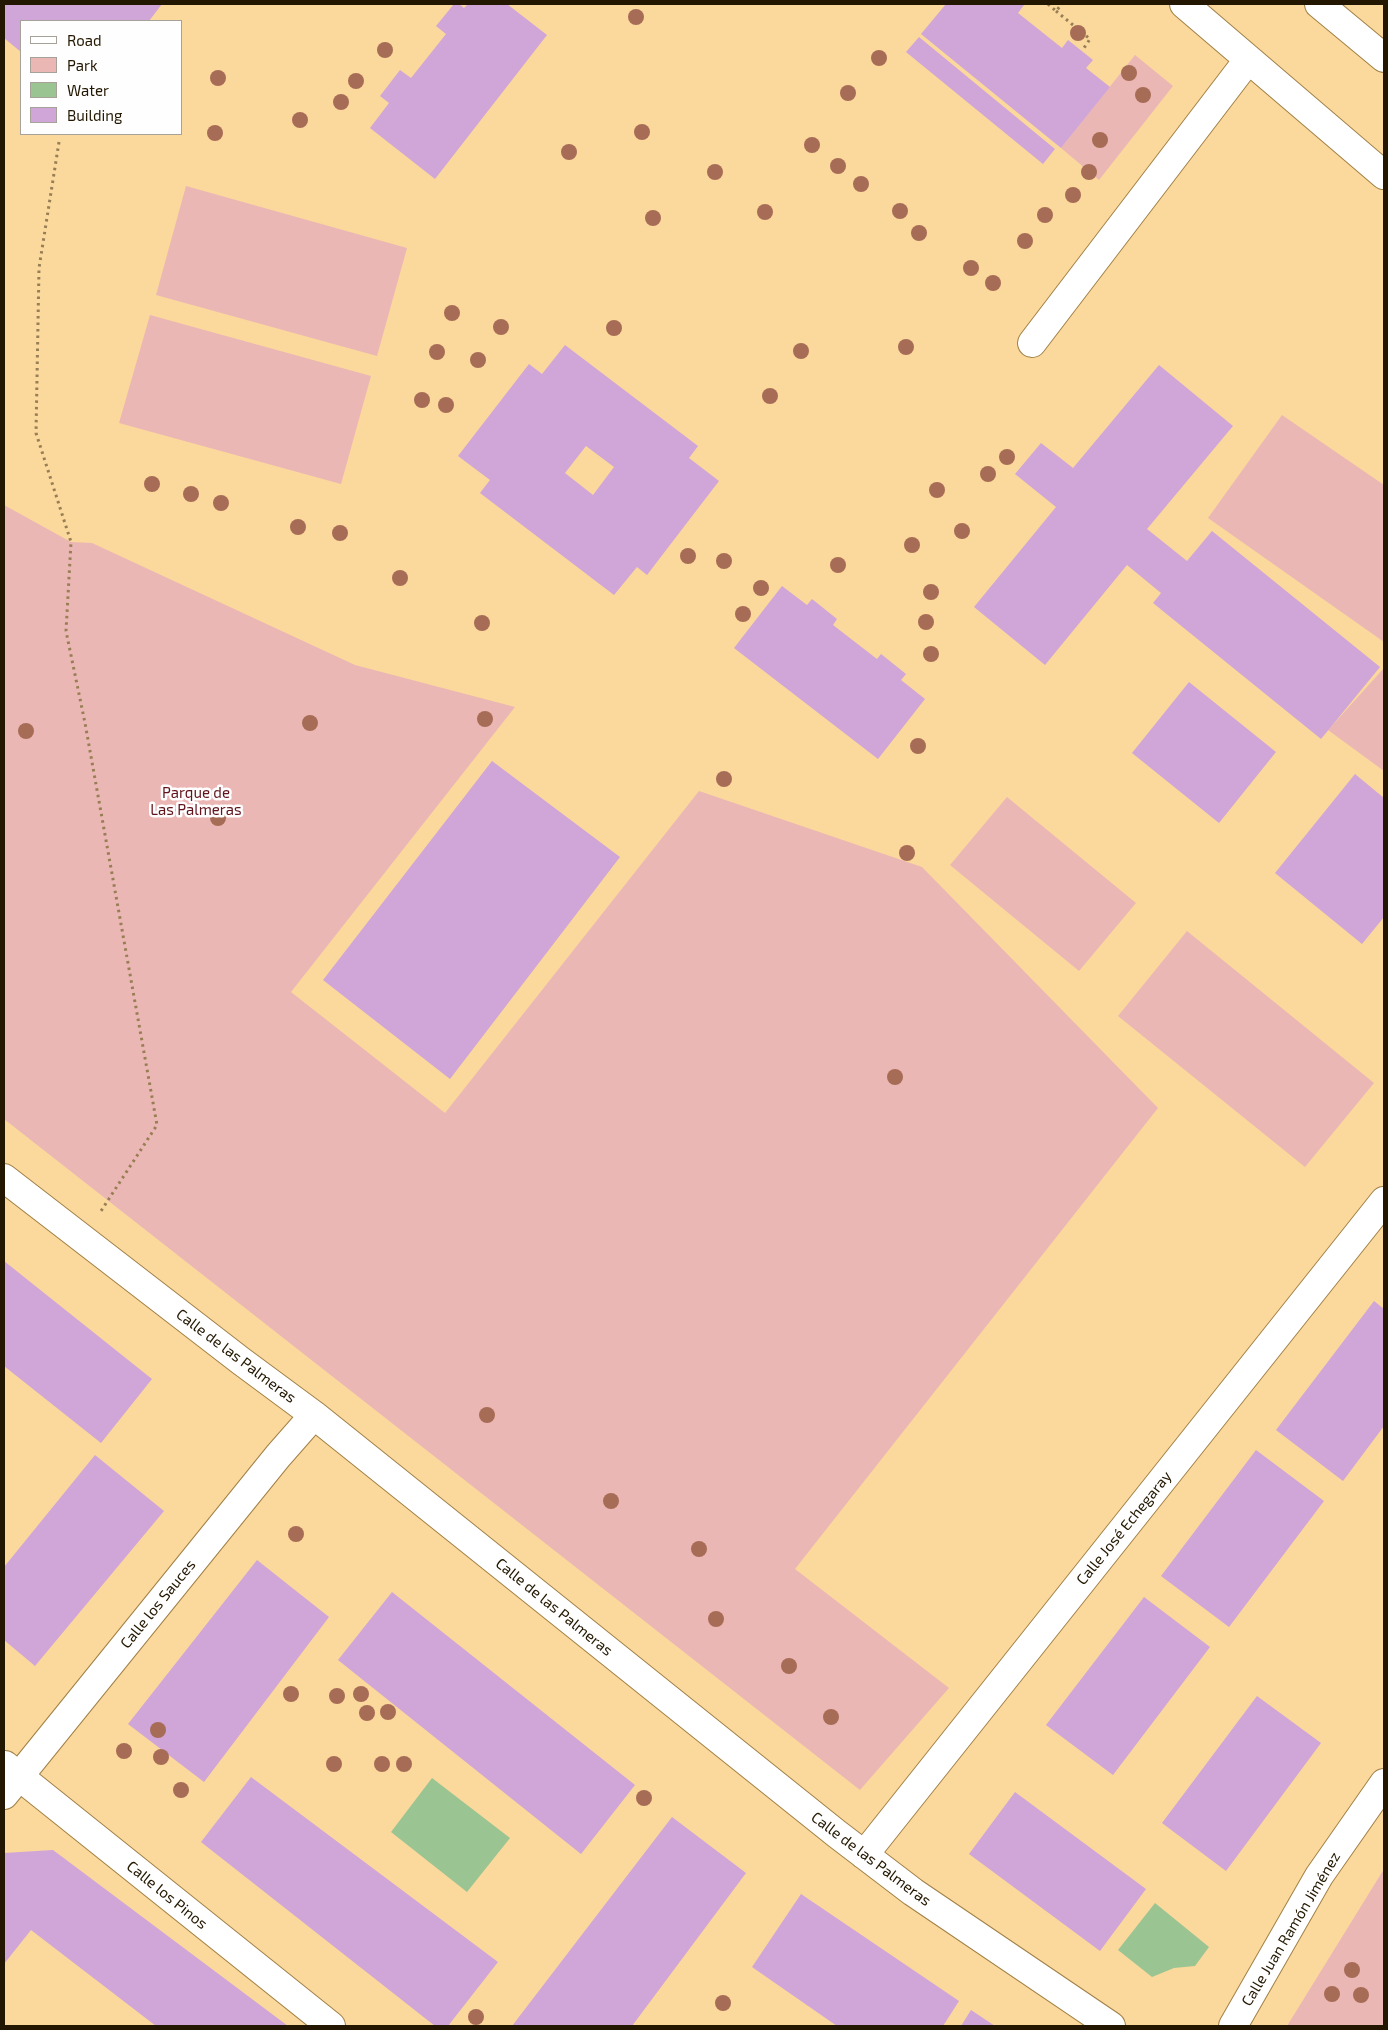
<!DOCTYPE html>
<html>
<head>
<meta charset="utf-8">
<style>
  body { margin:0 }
  #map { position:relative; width:1388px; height:2030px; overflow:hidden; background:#fbd89c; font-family:"Exo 2",sans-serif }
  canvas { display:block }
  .frame { position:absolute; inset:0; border:5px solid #231701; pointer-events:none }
  .legend { position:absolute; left:20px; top:20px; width:162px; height:115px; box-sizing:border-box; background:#fefefe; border:1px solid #a6a299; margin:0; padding:6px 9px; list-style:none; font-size:15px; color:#231701 }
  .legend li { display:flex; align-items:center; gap:10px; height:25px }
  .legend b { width:25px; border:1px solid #a6a299 }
</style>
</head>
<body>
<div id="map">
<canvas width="1388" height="2030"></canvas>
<div class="frame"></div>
<ul class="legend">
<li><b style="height:6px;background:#fff"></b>Road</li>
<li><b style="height:14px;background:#ebb7b5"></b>Park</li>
<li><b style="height:14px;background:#9bc493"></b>Water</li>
<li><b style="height:14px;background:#d0a5d8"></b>Building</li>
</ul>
</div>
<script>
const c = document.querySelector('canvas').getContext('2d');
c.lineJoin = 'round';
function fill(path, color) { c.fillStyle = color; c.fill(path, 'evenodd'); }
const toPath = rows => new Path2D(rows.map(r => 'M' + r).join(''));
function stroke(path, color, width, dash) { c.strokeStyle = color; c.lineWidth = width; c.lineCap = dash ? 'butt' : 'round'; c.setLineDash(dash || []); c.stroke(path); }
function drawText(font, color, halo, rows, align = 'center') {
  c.font = font + ' "Exo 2",sans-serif'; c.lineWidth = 5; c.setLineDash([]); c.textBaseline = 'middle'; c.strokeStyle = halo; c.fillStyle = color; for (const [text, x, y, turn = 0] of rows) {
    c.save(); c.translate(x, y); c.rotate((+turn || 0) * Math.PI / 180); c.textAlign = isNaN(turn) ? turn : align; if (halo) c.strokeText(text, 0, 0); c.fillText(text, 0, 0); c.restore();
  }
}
fill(toPath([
  [1135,55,1173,86,1099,180,1061,148],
  [186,186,407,248,377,356,156,295],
  [150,315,371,376,341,484,119,423],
  [1282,415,1384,485,1384,642,1208,518],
  [4,505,71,542,92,543,355,665,515,707,291,992,445,1113,699,791,922,867,1158,1108,795,1569,949,1688,860,1790,4,1119],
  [1384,668,1384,771,1328,730],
  [1007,797,1136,903,1079,971,950,865],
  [1187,931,1374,1083,1305,1167,1118,1016],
  [1384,1869,1384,2026,1287,2026]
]), '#ebb7b5');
fill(toPath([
  [432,1778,510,1838,467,1892,391,1832],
  [1155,1903,1209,1947,1195,1966,1174,1968,1152,1977,1118,1950]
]), '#9bc493');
fill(toPath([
  [4,4,162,4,149,21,21,21,21,52,4,38],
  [454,4,459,4,464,8,468,4,507,4,547,35,435,179,370,128,389,103,380,96,400,70,411,78,446,34,436,26],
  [946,4,1023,4,1024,5,1018,13,1062,48,1068,40,1093,60,1086,68,1110,87,1061,148,921,34],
  [919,37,1055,149,1043,164,906,52],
  [565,345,698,446,689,458,719,481,647,575,637,567,614,595,480,493,490,480,458,456,529,364,542,374],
  [586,446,614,467,593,495,565,473],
  [1159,365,1233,426,1147,529,1187,561,1212,531,1380,667,1321,739,1153,603,1161,593,1127,565,1045,665,974,607,1056,507,1015,474,1041,443,1073,468],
  [782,586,807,605,812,599,837,619,833,625,877,659,881,654,906,674,901,680,925,699,878,759,734,648],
  [1189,682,1276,752,1219,823,1132,753],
  [492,761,620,857,450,1079,323,980],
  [1355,774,1384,798,1384,917,1362,944,1275,873],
  [4,1261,152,1379,101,1443,4,1366],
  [1374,1301,1384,1309,1384,1426,1343,1481,1276,1430],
  [1256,1450,1324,1501,1229,1627,1161,1576],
  [95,1455,164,1511,35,1666,4,1640,4,1567],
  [257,1560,329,1617,204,1782,128,1724],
  [392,1592,635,1785,581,1854,338,1660],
  [1144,1597,1210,1647,1113,1775,1046,1725],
  [1257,1696,1321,1743,1226,1871,1162,1823],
  [251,1777,498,1962,448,2026,435,2026,201,1842],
  [1015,1792,1146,1889,1100,1951,969,1854],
  [672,1817,746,1873,632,2026,512,2026],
  [53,1850,288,2026,156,2026,31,1930,4,1964,4,1853],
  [801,1894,959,2001,943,2026,837,2026,752,1967],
  [971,2010,995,2026,961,2026]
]), '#d0a5d8');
const minor = toPath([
  [1184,4,1384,175],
  [1319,4,1384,58],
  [1032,343,1248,60],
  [4,1178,241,1361,314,1415,837,1834,913,1892,1111,2026],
  [5,1765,331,2026],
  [4,1795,278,1456,314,1415],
  [864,1855,1384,1201],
  [1233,2026,1319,1876,1384,1783]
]);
stroke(minor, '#a18147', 30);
stroke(toPath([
  [1048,4,1056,11,1062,4],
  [1056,11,1090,39,1082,51],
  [59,142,39,268,36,433,71,542,66,631,85,723,157,1125,101,1211]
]), '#977e54', 3, [2.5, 4]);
stroke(minor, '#fff', 28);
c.fillStyle = '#a76c56';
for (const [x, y] of [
  [636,17],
  [1078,33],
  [385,50],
  [879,58],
  [1129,73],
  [218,78],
  [356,81],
  [848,93],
  [1143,95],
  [341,102],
  [300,120],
  [642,132],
  [215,133],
  [1100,140],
  [812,145],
  [569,152],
  [838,166],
  [715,172],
  [1089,172],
  [861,184],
  [1073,195],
  [900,211],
  [765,212],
  [1045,215],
  [653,218],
  [919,233],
  [1025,241],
  [971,268],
  [993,283],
  [452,313],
  [501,327],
  [614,328],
  [906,347],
  [801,351],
  [437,352],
  [478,360],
  [770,396],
  [422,400],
  [446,405],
  [1007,457],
  [988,474],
  [152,484],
  [937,490],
  [191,494],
  [221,503],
  [298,527],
  [962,531],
  [340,533],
  [912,545],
  [688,556],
  [724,561],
  [838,565],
  [400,578],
  [761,588],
  [931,592],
  [743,614],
  [926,622],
  [482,623],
  [931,654],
  [485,719],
  [310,723],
  [26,731],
  [918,746],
  [724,779],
  [218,818],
  [907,853],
  [895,1077],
  [487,1415],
  [611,1501],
  [296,1534],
  [699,1549],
  [716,1619],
  [789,1666],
  [291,1694],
  [361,1694],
  [337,1696],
  [388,1712],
  [367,1713],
  [831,1717],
  [158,1730],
  [124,1751],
  [161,1757],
  [334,1764],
  [382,1764],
  [404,1764],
  [181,1790],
  [644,1798],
  [1352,1970],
  [1332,1994],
  [1361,1995],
  [723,2003],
  [476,2017]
]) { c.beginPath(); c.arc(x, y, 8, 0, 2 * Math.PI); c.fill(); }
drawText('15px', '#62141c', '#fefefe', [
  ["Parque de",196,793],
  ["Las Palmeras",196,810]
]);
drawText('15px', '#231701', '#fefefe', [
  ["Calle de las Palmeras",236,1356,37],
  ["Calle José Echegaray",1124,1528,-51],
  ["Calle los Sauces",158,1604,-51],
  ["Calle de las Palmeras",554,1607,39],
  ["Calle de las Palmeras",871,1859,37],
  ["Calle los Pinos",167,1895,39],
  ["Calle Juan Ramón Jiménez",1291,1929,-59]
]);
</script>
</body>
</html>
